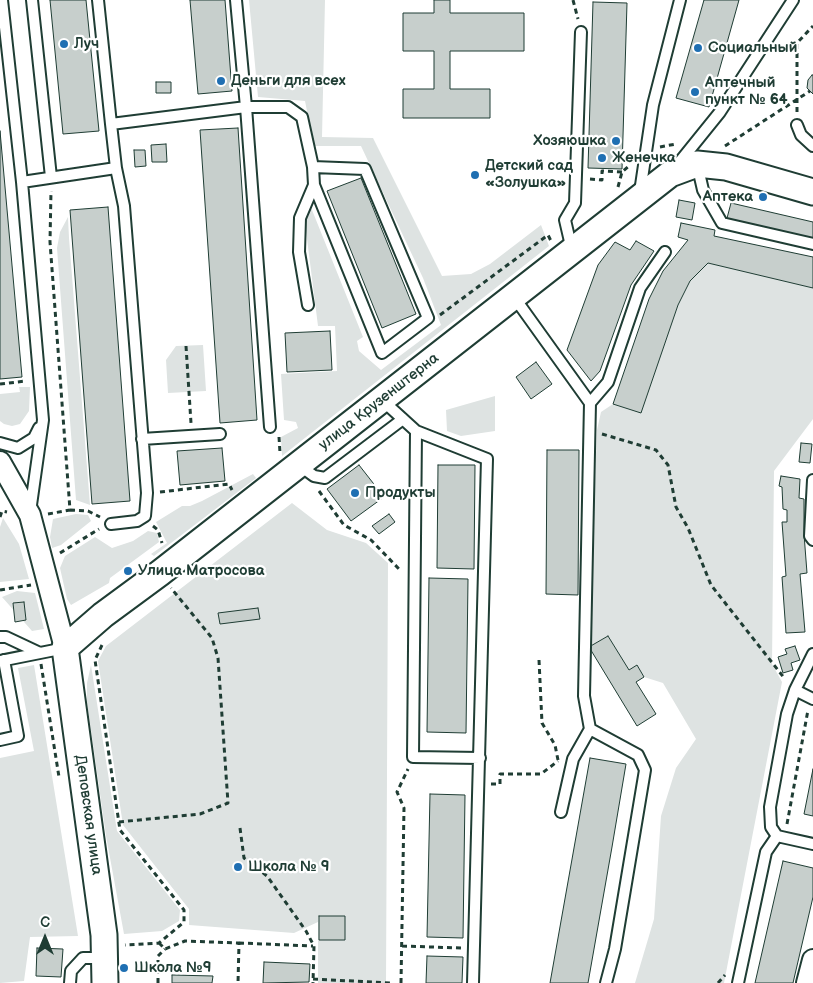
<!DOCTYPE html>
<html>
<head>
<meta charset="utf-8">
<style>
  body { margin:0 }
  #map { position:relative; width:813px; height:983px; overflow:hidden; background:#fff; font-family:"Balsamiq Sans",sans-serif }
  canvas { display:block }
  .north { position:absolute; left:20px; top:913px; width:50px; height:50px; -webkit-text-stroke:4px #fff; paint-order:stroke; rotate:0deg; font-size:14px; font-weight:700; line-height:20px; text-align:center; color:#1f3d34 }
  .north::after { content:''; display:block; margin:auto; width:18px; height:22px; background:#1f3d34; clip-path:polygon(50% 0,100% 100%,50% 72%,0 100%) }
</style>
</head>
<body>
<div id="map">
<canvas width="813" height="983"></canvas>
<div class="north">С</div>
</div>
<script>
const c = document.querySelector('canvas').getContext('2d');
c.lineJoin = 'round';
function fill(path, color) { c.fillStyle = color; c.fill(path, 'evenodd'); }
const toPath = rows => new Path2D(rows.map(r => 'M' + r).join(''));
function stroke(path, color, width, dash) { c.strokeStyle = color; c.lineWidth = width; c.lineCap = dash ? 'butt' : 'round'; c.setLineDash(dash || []); c.stroke(path); }
function drawText(font, color, halo, rows, align = 'center') {
  c.font = font + ' "Balsamiq Sans",sans-serif'; c.lineWidth = 4.5; c.setLineDash([]); c.textBaseline = 'middle'; c.strokeStyle = halo; c.fillStyle = color; for (const [text, x, y, turn = 0] of rows) {
    c.save(); c.translate(x, y); c.rotate((+turn || 0) * Math.PI / 180); c.textAlign = isNaN(turn) ? turn : align; if (halo) c.strokeText(text, 0, 0); c.fillText(text, 0, 0); c.restore();
  }
}
fill(toPath([
  [249,0,325,0,322,137,373,138,442,276,471,274,490,264,541,225,549,246,282,456,281,437,298,428,296,422,284,420,281,374,337,371,335,326,318,326,305,223,310,205,363,337,357,341,359,351,381,370,441,325,423,278,361,146,314,146,305,101,258,97],
  [68,217,69,238,90,505,76,500,57,248,60,232],
  [708,263,813,288,813,419,774,471,772,664,782,682,724,983,635,983,654,919,661,816,676,768,696,739,663,683,644,677,637,665,629,670,608,636,589,647,597,430,601,412,613,404,641,412,678,305,690,281],
  [203,345,206,391,168,393,166,360,176,346],
  [19,387,30,387,29,411,20,424,12,426,4,424,0,421,0,394,20,392],
  [495,396,495,431,461,436,447,431,446,410],
  [253,474,256,478,154,556,151,554,167,543,156,522,182,506,190,506,202,501],
  [292,503,327,530,366,543,388,563,386,983,318,983,318,922,294,933,189,925,189,909,123,825,98,661,106,646],
  [76,514,88,515,91,521,61,545,52,548,50,537,53,519],
  [3,518,19,544,29,579,0,582,0,527],
  [148,531,157,533,159,542,110,578,109,583,71,605,67,599,60,568,65,556,95,537,112,548,133,541],
  [17,591,35,593,44,629,32,631,2,597],
  [34,665,78,936,30,937,24,981,0,983,0,758,34,751,18,668],
  [91,665,117,831,180,910,179,921,162,931,124,934,106,836,87,702,87,683]
]), '#dee3e2');
const building = toPath([
  [50,0,86,0,99,131,63,134,50,0],
  [190,0,225,0,232,91,198,94,190,0],
  [434,0,450,0,450,13,524,13,524,51,450,51,450,89,490,89,490,118,403,118,403,89,434,89,434,51,403,51,403,13,434,13,434,0],
  [704,0,739,0,709,107,676,98,704,0],
  [593,2,627,3,622,169,588,168,593,2],
  [812,75,813,75,813,94,807,88,808,80,812,75],
  [156,82,171,82,171,93,156,93,156,82],
  [238,128,257,420,220,423,200,130,238,128],
  [0,131,22,377,0,379,0,131],
  [166,144,167,162,152,162,151,145,166,144],
  [134,150,145,150,146,166,135,167,134,150],
  [361,178,416,314,382,328,327,191,361,178],
  [679,200,695,203,692,220,676,217,679,200],
  [731,203,813,222,813,243,726,222,731,203],
  [108,207,130,501,92,504,70,210,108,207],
  [681,223,715,230,714,236,813,257,813,288,708,263,690,281,678,305,641,413,613,404,649,299,663,271,688,240,678,237,681,223],
  [636,241,654,251,631,285,600,371,591,381,567,350,598,265,615,242,630,250,636,241],
  [330,331,332,370,287,372,285,333,330,331],
  [536,362,552,384,531,399,516,377,536,362],
  [801,443,812,444,810,463,799,462,801,443],
  [222,448,225,481,180,485,177,451,222,448],
  [547,450,579,450,578,595,546,594,547,450],
  [359,465,384,497,351,521,327,489,359,465],
  [438,465,475,465,474,569,437,568,438,465],
  [781,476,800,479,799,498,804,499,804,534,807,573,800,574,805,632,786,633,782,577,786,576,782,522,787,522,787,510,783,509,782,487,779,486,781,476],
  [389,514,395,522,379,534,372,526,389,514],
  [429,578,468,579,466,733,427,732,429,578],
  [24,602,26,620,15,622,13,603,24,602],
  [258,608,260,619,220,624,218,613,258,608],
  [608,636,629,670,637,665,644,677,636,682,656,714,637,726,589,647,608,636],
  [795,646,800,660,791,663,793,670,783,673,778,657,787,654,785,649,795,646],
  [590,758,626,764,612,847,588,983,550,983,590,758],
  [813,769,813,816,804,814,813,769],
  [430,794,465,795,463,938,427,937,430,794],
  [783,861,813,868,813,897,793,983,755,983,783,861],
  [319,916,345,916,345,940,319,940,319,916],
  [37,948,63,949,61,977,36,976,37,948],
  [427,956,463,957,462,983,426,983,427,956],
  [264,962,310,964,309,982,263,983,264,962],
  [172,975,213,976,212,983,172,983,172,975]
]);
fill(building, '#c7cfcc');
stroke(building, '#1f3d34', 1);
const service = toPath([
  [2,0,22,182,43,420,30,512],
  [32,0,51,177],
  [98,0,111,124],
  [797,125,801,135,813,146],
  [678,164,720,112,793,0],
  [697,164,703,190,722,223,813,244],
  [313,167,365,169,428,318,382,353,314,185],
  [22,182,116,168,111,124,246,107,236,0],
  [640,192,653,105,680,0],
  [572,250,565,220,575,203,581,32],
  [514,297,590,403,584,696,590,729,638,755,645,770,615,949,606,983],
  [382,400,416,431,487,459,473,983],
  [590,403,608,382,640,288,665,252],
  [270,427,246,107,288,107,302,117,313,167,314,185,300,218,299,252,308,305],
  [416,431,413,757,480,758],
  [142,439,220,434],
  [0,443,18,448,34,438,39,428],
  [299,465,314,476,325,478,403,419],
  [813,480,810,536,813,540],
  [111,524,137,521,145,516,147,493,124,206,116,168],
  [0,637,6,637,40,653],
  [813,654,795,690,787,714,770,807,771,827,777,836,813,844],
  [0,661,65,648],
  [795,690,813,699],
  [0,740,18,736,4,660],
  [561,812,573,759,590,729],
  [70,983,71,971,83,958,105,958],
  [738,983,766,852,777,836]
]);
const minor = toPath([
  [0,462,30,515,65,648],
  [807,983,813,960]
]);
const tertiary = toPath([
  [105,983,104,935,65,648,103,615,160,573,670,174,697,164,726,167,813,192]
]);
stroke(service, '#1f3d34', 14);
stroke(minor, '#1f3d34', 24);
stroke(tertiary, '#1f3d34', 29);
stroke(toPath([
  [573,0,578,19],
  [797,112,797,43,813,26],
  [725,146,810,91],
  [660,147,676,144],
  [590,179,602,180,602,171,622,172],
  [618,187,622,172,630,165],
  [440,315,548,235,551,241],
  [186,346,191,423],
  [0,384,26,381],
  [602,434,656,450,668,465,676,507,688,528,711,585,785,679],
  [279,437,280,453],
  [319,491,344,525,371,540,401,571],
  [160,492,229,484,232,490],
  [70,510,88,511,100,517],
  [48,514,70,510,50,242,51,191],
  [0,517,2,511,7,512],
  [153,526,158,530,162,543],
  [60,553,99,529],
  [0,590,31,585],
  [102,645,95,660,120,830,184,910,184,922,159,943,125,945],
  [539,660,542,723,555,745,558,760],
  [41,664,59,777],
  [491,784,500,784,500,774,541,774,558,761],
  [119,822,200,814,228,803,218,658,212,638,171,588],
  [787,824,808,710],
  [240,828,244,858,267,876,306,931,314,946,313,983],
  [159,943,165,949,185,941,239,943,238,983],
  [239,943,313,946],
  [402,946,461,948],
  [313,979,391,983],
  [158,983,158,956,165,949],
  [401,983,404,808,397,792,408,769],
  [718,983,725,975]
]), '#1f3d34', 3, [5, 4]);
stroke(service, '#fff', 10);
stroke(minor, '#fff', 20);
stroke(tertiary, '#fff', 25);
for (const [x, y, r, color] of [
  [64,44,5,"#1f6fb2"],
  [698,48,5,"#1f6fb2"],
  [221,81,5,"#1f6fb2"],
  [695,92,5,"#1f6fb2"],
  [616,141,5,"#1f6fb2"],
  [602,158,5,"#1f6fb2"],
  [475,175,5,"#1f6fb2"],
  [763,197,5,"#1f6fb2"],
  [355,493,5,"#1f6fb2"],
  [128,571,5,"#1f6fb2"],
  [238,867,5,"#1f6fb2"],
  [124,968,5,"#1f6fb2"]
]) { const dot = new Path2D(); dot.arc(x, y, r, 0, 2 * Math.PI); c.fillStyle = color; c.fill(dot); stroke(dot, '#fff', 2); }
drawText('bold 15px', '#1f3d34', '#fff', [
  ["Луч",74,44],
  ["Социальный",708,48],
  ["Деньги для всех",231,81],
  ["Аптечный",705,83],
  ["пункт № 64",705,100],
  ["Хозяюшка",606,141,"right"],
  ["Женечка",612,158],
  ["Детский сад",485,166],
  ["«Золушка»",485,183],
  ["Аптека",753,197,"right"],
  ["Продукты",365,493],
  ["Улица Матросова",138,571],
  ["Школа № 9",248,867],
  ["Школа №9",134,968]
], 'left');
drawText('15px', '#1f3d34', '#fff', [
  ["улица Крузенштерна",379,402,-38],
  ["Деповская улица",88,815,82]
]);
</script>
</body>
</html>
